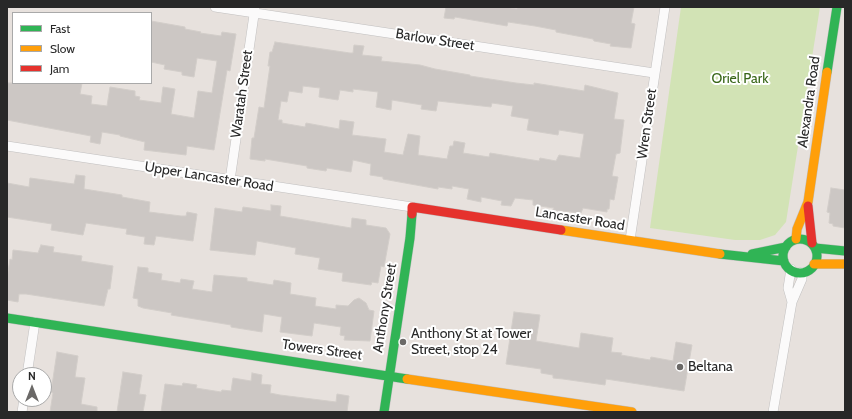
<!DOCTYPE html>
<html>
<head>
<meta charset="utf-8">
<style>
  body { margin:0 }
  #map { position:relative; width:852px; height:419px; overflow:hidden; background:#e7e1dd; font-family:Cabin,sans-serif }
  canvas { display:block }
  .frame { position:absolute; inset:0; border:8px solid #282828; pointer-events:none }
  .legend { position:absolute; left:12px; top:12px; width:140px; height:72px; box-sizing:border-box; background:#fff; border:1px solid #a9a9a9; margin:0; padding:5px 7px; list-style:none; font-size:12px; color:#282828 }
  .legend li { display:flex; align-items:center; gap:8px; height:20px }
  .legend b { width:20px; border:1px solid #a9a9a9 }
  .north { position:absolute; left:12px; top:367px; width:40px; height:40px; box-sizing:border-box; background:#fff; border:1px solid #a9a9a9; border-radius:50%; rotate:0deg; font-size:11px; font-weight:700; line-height:16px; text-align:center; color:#282828 }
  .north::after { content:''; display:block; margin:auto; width:14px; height:18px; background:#6b6967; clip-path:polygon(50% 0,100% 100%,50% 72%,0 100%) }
</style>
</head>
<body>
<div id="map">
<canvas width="852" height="419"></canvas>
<div class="frame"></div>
<ul class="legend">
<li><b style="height:5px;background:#30b455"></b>Fast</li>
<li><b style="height:5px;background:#ff9f0a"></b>Slow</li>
<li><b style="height:5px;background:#e5322d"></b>Jam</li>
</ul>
<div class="north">N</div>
</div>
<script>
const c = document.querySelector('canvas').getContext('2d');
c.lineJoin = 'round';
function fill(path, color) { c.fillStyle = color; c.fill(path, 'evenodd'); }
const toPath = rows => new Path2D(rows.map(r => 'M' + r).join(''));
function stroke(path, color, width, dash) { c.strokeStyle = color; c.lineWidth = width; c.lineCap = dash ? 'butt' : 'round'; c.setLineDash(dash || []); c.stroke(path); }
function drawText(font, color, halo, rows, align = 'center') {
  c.font = font + ' Cabin,sans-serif'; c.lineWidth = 4; c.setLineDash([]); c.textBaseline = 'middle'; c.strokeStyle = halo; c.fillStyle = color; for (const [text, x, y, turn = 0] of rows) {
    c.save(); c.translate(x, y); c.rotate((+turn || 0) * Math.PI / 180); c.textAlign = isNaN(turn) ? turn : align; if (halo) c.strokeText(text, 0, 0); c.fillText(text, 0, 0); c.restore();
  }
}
fill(toPath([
  [681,7,820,7,786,222,775,235,760,240,735,240,650,228]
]), '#d2e3b5');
const building = toPath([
  [446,7,505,7,517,9,517,7,634,7,631,23,635,24,631,48,610,46,611,44,594,41,593,39,556,32,556,30,535,26,508,22,507,26,455,17,454,19,444,18,446,7],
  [151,21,185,27,185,29,201,32,200,33,221,36,222,32,236,34,230,71,227,70,214,150,187,146,186,155,144,150,145,142,120,136,120,135,102,132,100,144,90,142,91,136,7,120,7,83,82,83,80,94,92,96,91,104,107,106,110,87,135,91,135,96,140,97,139,100,161,103,163,87,175,89,171,114,194,118,198,91,212,93,217,61,197,58,194,77,182,75,182,72,164,69,165,65,151,62,151,21],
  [275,42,350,53,353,53,354,45,364,46,362,55,382,57,381,61,420,65,435,69,470,75,470,76,516,83,534,85,534,83,584,91,585,85,618,93,614,119,624,120,620,153,616,154,612,176,618,177,614,200,610,199,609,209,607,209,607,212,583,208,581,213,553,210,554,208,533,205,533,200,515,198,511,206,501,205,502,201,481,197,481,202,467,199,469,189,452,186,452,189,438,187,438,189,383,179,383,177,370,175,371,164,353,160,351,172,327,168,326,171,307,168,307,166,265,159,265,161,250,159,252,138,254,138,259,107,264,108,270,66,268,66,270,52,272,52,275,42],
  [303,86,320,88,319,97,338,100,340,90,353,92,353,89,378,92,376,107,391,110,392,100,422,105,421,109,436,111,438,101,491,107,492,103,513,106,511,116,529,119,527,130,558,135,559,130,584,134,580,158,559,155,556,161,540,158,539,161,490,153,489,157,463,153,465,143,454,141,453,146,450,146,447,159,418,155,420,136,408,134,403,155,384,152,386,139,352,135,354,122,340,120,339,129,306,123,305,127,282,123,282,120,278,120,281,101,287,102,289,91,302,93,303,86],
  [76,175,85,176,84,189,122,195,122,197,150,202,149,212,181,216,186,216,187,212,197,214,193,241,156,236,154,245,144,244,145,237,126,234,127,229,86,223,83,235,51,230,52,224,7,217,7,183,29,187,30,178,74,184,76,175],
  [831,188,845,190,845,228,833,226,833,224,829,223,830,213,827,212,831,188],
  [271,205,281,206,280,216,351,228,352,218,366,220,366,225,386,228,390,234,384,267,381,266,378,283,372,282,371,285,342,281,343,273,318,269,320,258,295,254,296,248,257,241,255,255,210,250,215,208,242,212,243,207,271,211,271,205],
  [41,245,54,247,53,252,82,256,81,261,113,266,110,289,108,289,104,306,26,294,19,294,18,302,7,300,7,278,10,259,12,260,13,250,38,253,41,245],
  [138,267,148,268,148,272,162,274,161,280,180,283,181,279,194,281,192,289,212,292,214,275,247,278,247,281,273,285,274,280,291,283,290,294,316,298,315,306,336,309,336,305,348,306,354,300,359,298,366,303,369,310,374,311,370,341,344,340,345,336,340,335,341,327,314,323,312,336,280,332,282,317,264,314,262,332,231,327,231,325,171,315,172,313,143,308,138,306,138,299,133,298,138,267],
  [514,312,540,315,536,341,579,348,581,333,613,338,611,352,622,353,621,355,650,360,651,357,673,361,676,342,692,345,684,391,606,379,605,385,563,379,553,378,553,375,541,373,541,369,506,364,514,312],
  [57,352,78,356,75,377,85,378,81,404,97,407,97,412,50,412,53,393,51,392,57,352],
  [123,372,142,375,139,394,146,395,143,412,117,412,123,372],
  [252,373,262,375,261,384,271,385,270,393,280,395,336,402,337,394,349,396,347,412,161,412,165,384,182,386,183,383,197,385,196,388,221,392,222,390,231,391,233,378,251,381,252,373]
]);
fill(building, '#ccc7c4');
stroke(building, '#d2cdc9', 1);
const street = toPath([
  [215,7,654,73],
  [7,146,412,207],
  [230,180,255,8],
  [630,240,665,7],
  [791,269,788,288,792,302],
  [27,375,35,322],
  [22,412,24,399],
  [773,412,792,302,802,279,802,272]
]);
const fast = toPath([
  [827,72,837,7],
  '783 256a17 17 0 1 1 34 0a17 17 0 1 1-34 0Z',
  [815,248,845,251],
  [720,254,784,261],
  [752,254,786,247],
  [7,318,407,379],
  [384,412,410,238,412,214]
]);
const slow = toPath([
  [561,230,720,254],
  [796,239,797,229,808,202,827,72],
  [814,264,845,264],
  [407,379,632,412]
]);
const jam = toPath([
  [808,206,812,243],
  [412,214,412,207,561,230]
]);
stroke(street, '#c0bfbf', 10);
stroke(fast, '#c0bfbf', 10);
stroke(slow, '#c0bfbf', 10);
stroke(jam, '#c0bfbf', 10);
stroke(street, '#fbfafa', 9);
stroke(fast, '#30b455', 9);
stroke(slow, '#ff9f0a', 9);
stroke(jam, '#e5322d', 9);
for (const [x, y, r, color] of [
  [403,342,4,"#6b6967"],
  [680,367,4,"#6b6967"]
]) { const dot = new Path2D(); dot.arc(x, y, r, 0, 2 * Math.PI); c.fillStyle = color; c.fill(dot); stroke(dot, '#fff', 1.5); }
drawText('14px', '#282828', '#fff', [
  ["Barlow Street",435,40,9],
  ["Waratah Street",242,94,-82],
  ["Alexandra Road",809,102,-82],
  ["Wren Street",647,124,-82],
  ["Upper Lancaster Road",209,177,9],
  ["Lancaster Road",580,219,9],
  ["Anthony Street",385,308,-81],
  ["Towers Street",322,350,8]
]);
drawText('14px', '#386618', '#fff', [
  ["Oriel Park",740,79]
]);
drawText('14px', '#282828', '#fff', [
  ["Anthony St at Tower",411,334],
  ["Street, stop 24",411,350],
  ["Beltana",688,367]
], 'left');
</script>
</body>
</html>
